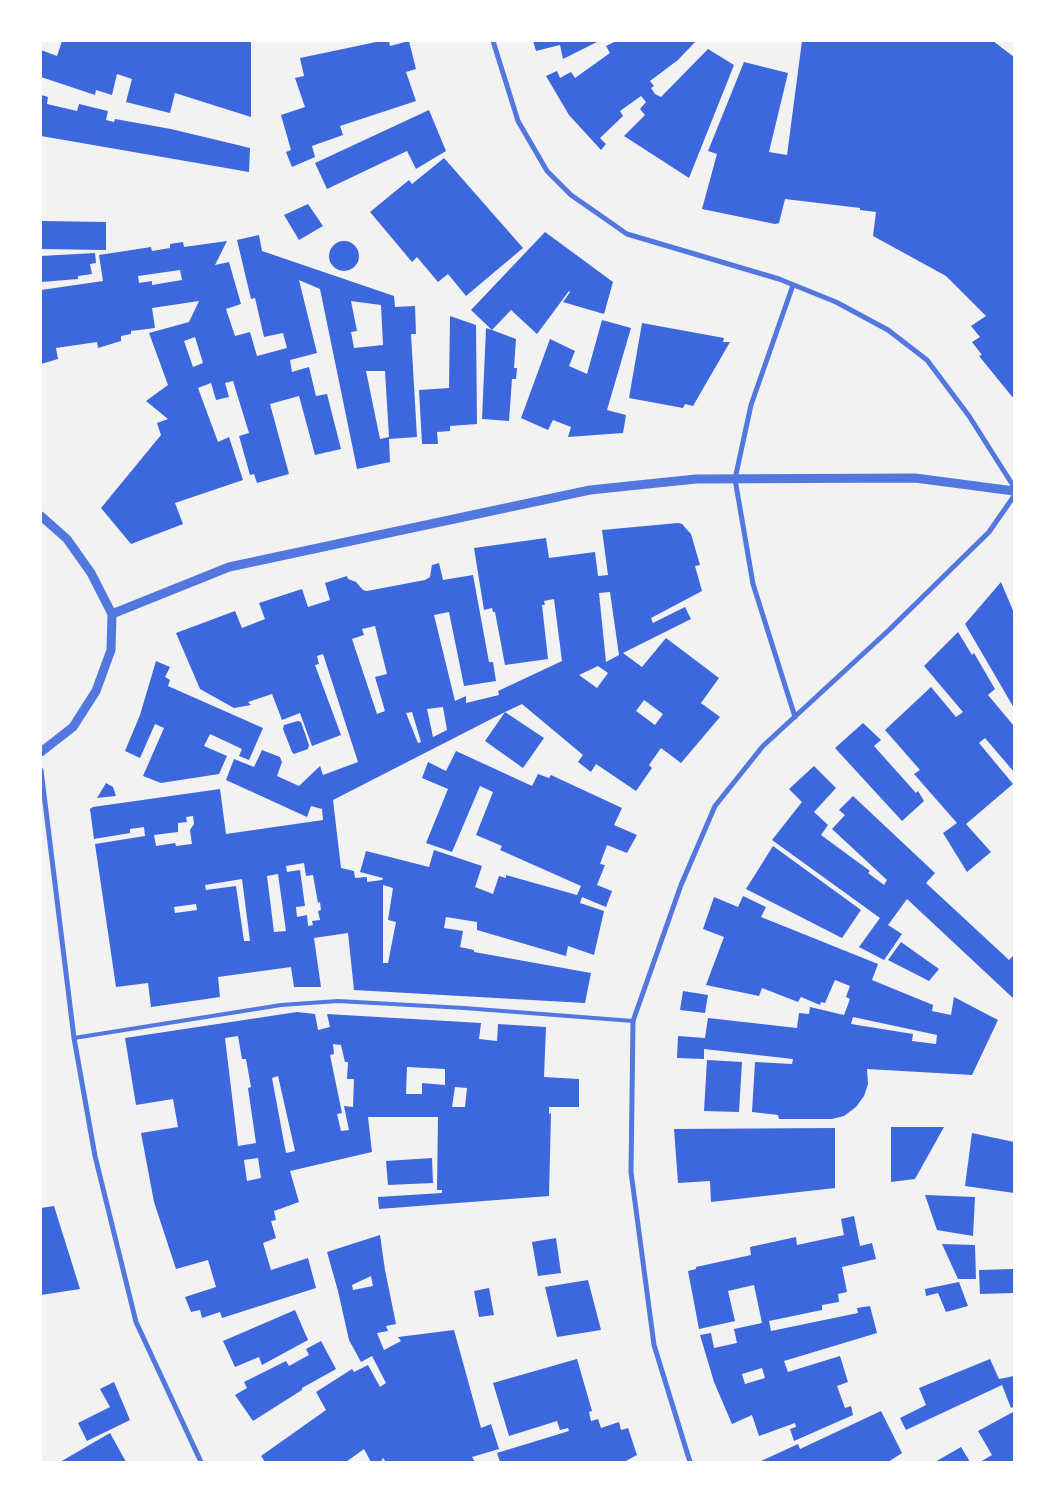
<!DOCTYPE html>
<html>
<head>
<meta charset="utf-8">
<style>
  body { margin:0 }
  #map { position:relative; width:1055px; height:1503px; overflow:hidden; background:#f2f2f2; font-family:"Alegreya Sans",sans-serif }
  canvas { display:block }
  .frame { position:absolute; inset:0; border:42px solid #fff; pointer-events:none }
</style>
</head>
<body>
<div id="map">
<canvas width="1055" height="1503"></canvas>
<div class="frame"></div>
</div>
<script>
const c = document.querySelector('canvas').getContext('2d');
c.lineJoin = 'round';
function fill(path, color) { c.fillStyle = color; c.fill(path, 'evenodd'); }
const toPath = rows => new Path2D(rows.map(r => 'M' + r).join(''));
function stroke(path, color, width, dash) { c.strokeStyle = color; c.lineWidth = width; c.lineCap = dash ? 'butt' : 'round'; c.setLineDash(dash || []); c.stroke(path); }
fill(toPath([
  [62,41,251,41,251,117,175,93,170,113,126,102,132,79,117,74,112,95,96,90,95,95,41,77,41,50,57,56],
  [381,41,389,41,390,46,409,41,416,69,406,72,416,101,340,126,343,135,312,146,315,157,292,167,286,152,291,150,281,115,305,107,295,78,304,76,300,58],
  [533,41,599,41,563,59,560,45,536,51],
  [616,41,696,41,678,60,650,81,654,86,651,88,655,94,661,97,708,49,734,65,689,178,624,136,645,115,640,109,646,102,641,96,620,111,623,116,600,138,606,144,601,150,569,115,546,76,557,71,560,78,571,72,575,78,610,53,606,46],
  [802,41,993,41,1014,57,1014,399,979,356,982,355,972,342,980,337,971,326,986,316,946,276,873,236,876,212,860,210,860,208,785,199,779,223,775,224,702,209,717,154,708,151,744,62,788,73,769,152,787,155],
  [41,95,48,97,47,104,77,111,79,104,108,111,106,120,114,122,115,119,171,129,250,148,249,172,41,136],
  [429,110,446,151,416,169,407,151,327,189,315,163],
  [444,158,523,248,466,296,448,274,438,282,417,257,412,262,370,212,409,180,412,184],
  [308,204,323,226,299,240,284,215],
  [41,221,106,222,106,250,41,249],
  [545,232,613,282,604,314,563,302,570,292,569,291,537,334,511,310,492,330,516,339,514,368,517,368,516,379,512,379,509,421,482,419,486,328,492,330,471,310],
  [259,235,262,251,394,296,395,307,415,306,416,334,411,334,417,437,389,439,390,462,357,469,320,289,299,280,317,353,290,360,292,372,309,367,316,396,327,394,341,449,315,455,299,396,270,404,289,474,257,483,254,474,250,475,239,436,249,433,233,381,225,383,229,397,216,400,211,383,198,388,218,442,229,437,243,480,175,503,183,524,131,544,101,508,161,435,157,423,168,419,146,401,168,385,149,333,189,322,199,301,152,308,155,328,131,331,131,334,121,336,121,341,98,348,97,342,56,348,58,359,41,364,41,290,103,281,99,255,151,247,152,251,170,248,170,244,183,242,184,247,227,241,215,265,229,262,241,304,226,309,235,336,250,332,257,356,287,348,283,333,264,337,255,298,251,299,237,240],
  [180,270,182,280,152,285,152,281,139,283,138,276],
  [351,301,381,305,383,345,354,348,351,332,357,331],
  [195,337,203,363,193,367,184,341],
  [366,371,385,371,389,437,380,439],
  '329 256a15 15 0 1 1 30 0a15 15 0 1 1-30 0Z',
  [95,253,96,263,90,264,92,274,78,276,78,279,41,282,41,256],
  [450,316,476,325,477,424,450,426,450,431,437,432,438,444,422,444,419,390,449,388],
  [602,320,631,328,607,410,626,415,623,433,568,437,571,427,553,420,548,430,521,418,550,339,575,351,569,366,587,374],
  [642,323,724,338,723,342,730,342,693,406,685,404,683,408,629,398],
  [678,523,682,524,691,534,700,565,695,566,702,591,651,618,653,623,685,607,691,619,623,653,642,667,666,638,719,678,701,703,720,717,681,763,661,748,649,765,652,768,636,791,596,764,591,772,578,762,583,755,522,704,505,712,544,738,523,768,485,741,505,712,333,800,341,868,354,871,355,878,367,877,367,882,382,880,383,878,360,872,366,851,429,867,434,850,482,866,475,887,493,894,499,876,506,878,506,875,577,895,581,886,500,850,502,846,476,835,493,792,480,786,452,852,426,843,448,789,422,778,428,762,446,771,456,751,532,786,538,774,549,778,551,775,622,808,614,825,637,835,627,853,607,845,600,864,605,865,597,885,612,891,606,907,582,897,580,903,604,911,594,955,568,946,566,956,477,930,477,922,446,917,444,928,463,931,460,947,474,950,474,952,591,973,585,1003,354,990,348,933,314,938,321,987,294,987,291,967,218,977,220,997,151,1007,148,983,116,987,95,844,145,836,144,827,130,829,130,833,94,839,90,809,93,807,220,789,226,834,323,820,322,809,311,806,307,817,226,780,234,759,254,767,262,750,280,757,282,762,277,776,299,786,320,766,323,775,358,762,323,654,317,656,319,664,315,665,341,735,312,746,300,713,282,720,272,694,248,702,251,705,234,708,200,689,176,633,235,611,242,628,265,619,259,603,302,589,308,607,330,600,325,583,347,576,348,579,356,582,363,590,367,591,425,580,430,577,432,565,439,563,443,580,473,575,489,662,493,662,496,681,464,686,449,612,434,615,455,701,466,696,466,703,499,695,498,691,562,661,554,599,544,601,545,605,542,605,548,659,505,665,495,612,493,612,492,608,484,610,474,548,546,538,549,558,595,552,598,576,608,575,602,530],
  [610,592,619,655,606,662,599,593],
  [375,626,387,674,375,677,385,711,377,714,352,639,364,635,362,629],
  [598,666,608,673,597,688,579,675],
  [644,700,663,714,655,725,636,711],
  [443,707,447,730,433,737,427,709],
  [412,712,421,742,418,743,406,713],
  [193,816,194,824,190,830,192,844,176,846,175,843,156,846,154,835,178,832,178,823,187,822,186,817],
  [304,863,306,876,313,875,318,903,320,902,321,910,318,911,320,920,312,921,313,925,308,926,307,915,297,917,296,907,305,906,300,870,287,872,286,866],
  [278,874,286,931,274,932,267,876],
  [242,879,250,941,244,941,236,886,206,890,205,885],
  [383,885,393,888,388,920,396,922,388,963,383,963],
  [196,904,197,910,175,913,174,907],
  [1001,582,1014,613,1014,708,965,624],
  [958,632,972,655,974,653,995,689,988,695,1014,726,1014,772,985,738,979,743,1013,784,966,824,991,852,967,872,943,833,957,823,914,774,920,770,885,730,931,687,956,717,963,712,924,666],
  [156,661,170,667,165,677,170,680,168,686,263,728,249,760,239,756,242,749,210,734,204,746,227,756,219,774,161,783,143,776,164,728,155,724,140,758,125,751,140,715],
  [298,721,301,722,309,745,308,749,294,754,292,752,283,729,284,725],
  [863,723,881,740,874,746,916,793,918,791,924,801,902,821,835,748],
  [814,766,836,788,814,812,828,825,821,835,870,871,868,873,884,885,887,880,832,829,845,815,839,810,853,796,935,873,926,883,1009,960,1014,955,1014,999,907,899,888,925,902,934,884,960,859,947,880,918,772,840,802,802,789,789],
  [106,783,113,787,116,796,97,798],
  [773,846,861,910,842,938,746,889],
  [743,896,766,907,761,917,878,964,872,980,933,1005,932,1011,951,1015,954,997,998,1020,972,1075,867,1069,868,1084,864,1096,856,1107,844,1116,832,1119,779,1119,778,1115,752,1112,755,1062,792,1064,793,1059,704,1049,704,1059,677,1058,678,1036,705,1038,708,1018,797,1028,799,1013,809,1014,810,1007,844,1015,850,999,846,997,850,986,835,980,825,1003,821,1002,820,1005,801,997,798,1002,762,988,759,996,706,985,724,937,703,929,714,897,738,907],
  [853,1017,937,1035,936,1044,912,1041,913,1034,851,1024],
  [901,942,939,969,929,981,888,960],
  [683,991,708,995,705,1013,680,1010],
  [297,1012,315,1014,318,1030,330,1027,327,1014,481,1023,479,1039,497,1041,498,1024,546,1027,544,1077,579,1079,579,1107,549,1107,549,1114,551,1113,549,1196,379,1209,378,1197,442,1193,442,1190,437,1190,438,1117,368,1117,372,1152,290,1171,299,1202,274,1211,276,1220,271,1221,276,1238,263,1243,271,1270,308,1258,316,1288,222,1318,220,1312,202,1318,200,1310,191,1312,185,1297,216,1287,208,1260,176,1269,154,1202,141,1133,178,1127,173,1099,136,1105,125,1038],
  [238,1036,242,1059,246,1059,251,1087,248,1088,256,1143,238,1146,225,1038],
  [333,1044,341,1045,345,1062,348,1062,347,1079,354,1079,353,1107,344,1106,349,1130,341,1131,337,1114,342,1113,330,1055,334,1054],
  [407,1067,445,1069,445,1085,422,1083,422,1094,406,1094],
  [278,1076,295,1151,286,1153,272,1078],
  [455,1087,467,1088,465,1107,452,1107],
  [258,1158,261,1178,247,1181,244,1160],
  [707,1060,742,1062,739,1112,704,1111],
  [891,1127,944,1127,915,1179,891,1182],
  [835,1128,835,1188,711,1202,710,1181,678,1183,674,1129],
  [972,1133,1014,1142,1014,1193,965,1186],
  [432,1158,433,1183,388,1185,386,1161],
  [925,1195,975,1197,973,1236,937,1230],
  [54,1206,80,1289,41,1295,41,1208],
  [854,1216,860,1246,872,1243,876,1259,842,1267,847,1292,838,1294,839,1302,822,1305,822,1310,769,1321,771,1331,858,1313,857,1308,870,1306,877,1333,784,1361,788,1372,840,1356,848,1382,837,1386,845,1408,851,1406,853,1415,794,1441,790,1429,796,1427,795,1423,759,1436,752,1415,732,1424,714,1382,700,1335,711,1333,714,1348,737,1343,734,1329,762,1323,754,1285,728,1291,735,1321,699,1329,688,1271,696,1269,696,1267,751,1255,750,1247,796,1237,797,1245,844,1235,841,1219],
  [762,1368,765,1378,745,1384,742,1374],
  [380,1235,385,1270,396,1324,386,1326,388,1331,377,1333,384,1350,401,1341,398,1337,454,1330,481,1428,491,1424,499,1449,472,1457,475,1462,386,1462,383,1458,381,1462,371,1462,364,1449,346,1462,265,1462,261,1456,326,1410,316,1392,352,1369,354,1372,368,1365,380,1387,386,1383,372,1356,361,1362,349,1340,338,1291,327,1252],
  [371,1276,373,1286,353,1290,352,1285],
  [556,1238,561,1273,538,1276,532,1242],
  [942,1244,975,1245,976,1279,958,1279],
  [1014,1269,1014,1293,980,1294,979,1270],
  [588,1280,601,1330,557,1337,545,1287],
  [959,1282,968,1306,946,1312,938,1293,926,1296,925,1289],
  [489,1288,494,1315,479,1317,474,1291],
  [295,1310,308,1340,262,1365,259,1357,235,1367,223,1341],
  [321,1341,336,1369,302,1388,302,1390,253,1421,235,1395,247,1388,244,1382,286,1361,289,1366,309,1355,306,1349],
  [577,1359,592,1411,589,1412,591,1421,598,1419,601,1428,619,1422,621,1430,628,1428,637,1455,624,1462,500,1462,497,1453,569,1431,568,1428,560,1430,557,1421,509,1436,493,1383],
  [990,1359,999,1379,1014,1376,1014,1407,1011,1408,1002,1385,906,1430,900,1418,926,1405,919,1388],
  [114,1382,130,1420,87,1441,78,1423,110,1407,100,1389],
  [881,1411,902,1453,888,1462,759,1462,798,1444,800,1449],
  [1013,1412,1014,1462,980,1462,992,1455,978,1431],
  [110,1433,126,1462,60,1462],
  [961,1447,970,1462,935,1462]
]), '#3d67dc');
stroke(toPath([
  [74,1038,281,1005,338,1001,464,1008,633,1021]
]), '#5277de', 4);
stroke(toPath([
  [493,41,518,121,547,171,571,195,627,234,779,279,836,302,888,330,927,360,969,416,1014,487],
  [793,285,751,405,735,479,753,584,795,717],
  [41,770,74,1038,95,1156,136,1322,201,1462],
  [690,1462,654,1345,631,1172,633,1021,681,885,715,806,763,746,889,630,989,532,1014,496]
]), '#5277de', 5);
stroke(toPath([
  [41,516,67,539,91,573,112,614,111,650,96,691,73,727,41,752],
  [112,614,229,567,590,490,696,479,915,478,1014,491]
]), '#5277de', 9);
</script>
</body>
</html>
